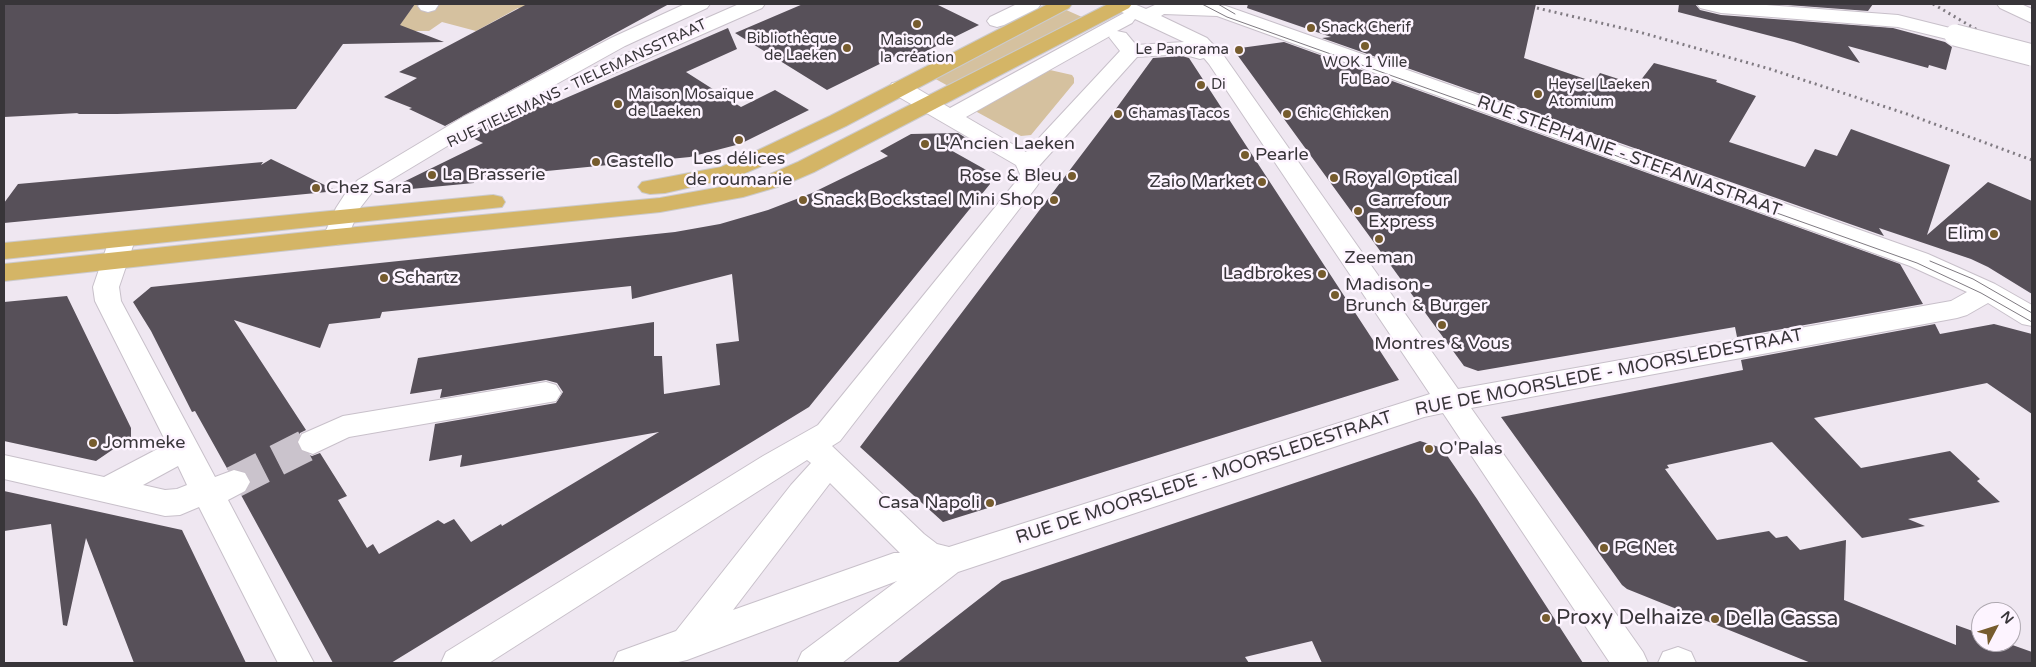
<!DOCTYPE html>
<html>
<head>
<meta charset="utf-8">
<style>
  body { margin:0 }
  #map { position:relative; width:2036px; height:667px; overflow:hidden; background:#efe7f1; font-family:"Varela Round",sans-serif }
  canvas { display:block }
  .frame { position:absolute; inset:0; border:5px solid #383539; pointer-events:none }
  .north { position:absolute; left:1971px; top:602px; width:50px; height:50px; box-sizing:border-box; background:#fdf4ff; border:1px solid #aea8b0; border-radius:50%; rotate:50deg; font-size:14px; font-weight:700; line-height:20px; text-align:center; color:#383539 }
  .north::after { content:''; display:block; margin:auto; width:18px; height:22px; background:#765c2e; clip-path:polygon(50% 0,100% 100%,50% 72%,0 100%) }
</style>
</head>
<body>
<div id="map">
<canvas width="2036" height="667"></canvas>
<div class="frame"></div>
<div class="north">N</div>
</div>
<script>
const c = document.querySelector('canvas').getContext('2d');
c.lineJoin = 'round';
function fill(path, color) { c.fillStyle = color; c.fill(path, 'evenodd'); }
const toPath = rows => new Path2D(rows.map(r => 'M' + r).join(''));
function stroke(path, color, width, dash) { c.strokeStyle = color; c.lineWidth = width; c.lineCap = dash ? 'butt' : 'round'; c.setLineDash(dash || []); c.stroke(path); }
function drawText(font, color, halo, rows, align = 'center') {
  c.font = font + ' "Varela Round",sans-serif'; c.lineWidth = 5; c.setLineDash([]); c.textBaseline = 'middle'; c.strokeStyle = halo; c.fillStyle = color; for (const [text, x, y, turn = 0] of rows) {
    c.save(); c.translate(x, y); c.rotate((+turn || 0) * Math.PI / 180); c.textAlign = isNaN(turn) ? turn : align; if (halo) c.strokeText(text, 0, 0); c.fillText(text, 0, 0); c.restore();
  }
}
fill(toPath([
  [415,4,532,4,521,10,518,8,476,31,442,22,429,31,395,31],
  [1064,9,1082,17,950,87,932,77],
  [1050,70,1072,75,1074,78,1074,83,1031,135,1021,136,977,112,976,110,1042,71]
]), '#d5c19f');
fill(toPath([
  [4,4,415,4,400,25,444,42,343,44,296,109,117,114,77,114,79,113,4,117],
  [527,4,669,4,445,126,409,109,412,108,384,97,417,78,399,72],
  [803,4,936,4,979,25,910,59,900,54,827,90,735,33],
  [1248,4,1536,4,1524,58,1594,82,1600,73,1637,85,1654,63,1717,80,1716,82,1756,96,1729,142,1805,167,1815,149,1837,156,1851,129,1950,165,1927,235,1988,182,2032,201,2032,294,1988,267,1971,259,1879,228,1884,236,1322,38,1331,37,1247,8],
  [1679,4,1695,4,1700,10,1721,15,1893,28,1945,42,1952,47,1946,70,1929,65,1928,68,1848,46,1860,63,1794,42,1678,12],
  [1774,4,1873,4,1868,11],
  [728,28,737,49,686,72,741,107,775,90,809,110,740,144,690,157,475,178,474,183,390,191,389,189,483,143,468,136,546,92,552,104],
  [1284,42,1900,264,1923,304,1737,337,1735,327,1478,371,1464,366,1233,49],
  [1182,56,1189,58,1399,380,943,522,860,447,1110,117,1153,58],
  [958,133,966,138,947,148,988,171,990,184,809,407,391,663,333,663,241,495,247,492,252,481,245,471,234,468,228,470,195,411,192,412,151,331,133,302,151,287,675,232,720,224,768,210,812,193,888,156,880,151,911,134],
  [732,274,739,341,716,344,720,385,664,394,662,356,654,356,654,322,418,358,410,394,442,389,440,398,546,380,557,383,563,392,556,403,435,424,429,461,462,455,460,467,659,432,502,526,501,524,471,542,454,519,444,524,438,520,379,554,373,544,367,548,338,500,347,496,320,453,312,456,300,451,296,441,300,433,306,430,234,320,320,348,329,324,380,318,382,312,631,286,632,299],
  [271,159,337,191,4,223,4,203,18,184,263,162,261,165],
  [67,296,131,428,131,437,96,461,4,441,4,302],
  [1935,324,1940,334,1994,324,2032,334,2032,414,1987,383,1814,418,1861,468,1950,451,1980,479,1977,481,2000,502,1908,519,1925,526,1862,538,1772,442,1667,465,1669,468,1665,469,1717,540,1769,531,1776,538,1787,536,1800,550,1846,540,1844,600,1956,645,1956,625,1981,634,1981,642,2004,642,2032,652,2032,663,1811,663,1627,589,1622,585,1501,417,1743,370,1741,360],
  [1420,441,1442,448,1477,499,1583,663,1322,663,1312,641,1245,657,1249,663,897,663,1002,581],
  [4,491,182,530,246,663,134,663,86,538,67,626,63,625,51,524,4,531]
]), '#575059');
stroke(toPath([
  [234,482,313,442]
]), '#cac3cc', 32, [32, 16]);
const minor = toPath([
  [420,4,439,4,435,10,428,12,421,10,418,6,420,4],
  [685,4,710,4,707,8,625,46,479,127,374,190,360,208,345,243,336,245,327,243,323,237,336,208,347,191,358,180,463,117,611,38,685,4],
  [739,4,765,4,762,8,605,77,598,79,591,77,588,73,591,69,739,4],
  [1017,4,1041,4,1038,8,1004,25,997,27,990,25,987,21,990,17,1017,4],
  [1110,4,1134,4,1146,9,1157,4,1208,4,1226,6,1928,254,1995,284,2032,305,2032,326,2022,324,1988,303,1967,315,1957,318,1471,408,1643,652,1648,663,1610,663,1443,413,1424,417,958,572,842,663,797,663,802,652,897,581,687,660,674,663,613,663,618,652,676,631,791,485,811,463,807,460,489,663,441,663,446,652,763,456,818,425,1018,179,1020,174,1016,165,892,93,889,88,892,83,900,82,908,83,950,108,1124,13,1112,8,1110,4],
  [1164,14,1217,16,1910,266,1967,292,1951,301,1458,389,1224,56,1207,38,1161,16,1164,14],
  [1135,19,1184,42,1136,45,1126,33,1117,31,1132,23,1135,19],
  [1110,36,1109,37,1120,51,1026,152,966,117,1110,36],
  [1182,54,1200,59,1204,58,1209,64,1430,394,949,547,937,544,924,534,832,446,840,441,1037,186,1044,174,1039,166,1137,57,1182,54],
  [830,483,900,553,894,553,733,610,830,483],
  [1697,4,1753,4,1898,15,1962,31,1965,35,1962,39,1955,41,1898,27,1721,13,1700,8,1697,4],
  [1997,4,2021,4,2032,9,2032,23,2000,8,1997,4],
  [122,232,131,234,135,240,119,287,121,301,215,477,234,470,245,473,250,482,245,491,228,500,314,663,278,663,199,507,180,515,165,516,4,479,4,455,104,477,167,444,95,301,93,287,109,240,113,234,122,232],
  [178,466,187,485,177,489,165,490,143,485,178,466],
  [546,382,556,385,561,393,556,401,349,437,313,454,302,450,298,442,302,434,343,416,546,382],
  [1678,647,1691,652,1696,663,1658,663,1663,652,1678,647]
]);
const major = toPath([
  [1048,4,1072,4,1069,8,846,126,764,165,736,177,665,193,650,194,642,192,638,187,642,182,721,167,748,155,830,116,1048,4],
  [1108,4,1132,4,1129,8,814,172,784,185,743,197,660,212,336,245,4,281,4,264,336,229,660,198,732,185,768,175,798,162,1108,4],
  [493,195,502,197,505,202,502,207,4,259,4,243,493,195]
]);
stroke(minor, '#c8c0ca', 2);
stroke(major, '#cbcacc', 2);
fill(minor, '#fff');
fill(major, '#d4b566');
stroke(toPath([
  [1202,4,1227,17,1917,263,1981,293,2032,322],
  [1218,4,1235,14],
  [1930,261,1973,279,2032,313]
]), '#807b82', 1);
stroke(toPath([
  [1933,4,2032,62],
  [1537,8,1639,32,1770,69,1910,115,2032,160]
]), '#807b82', 3, [2, 4]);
const minorBridge = toPath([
  [1955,35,2032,55]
]);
stroke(minorBridge, '#c8c0ca', 23, []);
stroke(minorBridge, '#fff', 21);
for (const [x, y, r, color] of [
  [917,24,5,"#765c2e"],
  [1311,28,5,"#765c2e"],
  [1365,46,5,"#765c2e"],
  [847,48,5,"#765c2e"],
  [1239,50,5,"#765c2e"],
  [1201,85,5,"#765c2e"],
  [1538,94,5,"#765c2e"],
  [618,104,5,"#765c2e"],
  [1118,114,5,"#765c2e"],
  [1287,114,5,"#765c2e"],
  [739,140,5,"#765c2e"],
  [925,144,5,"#765c2e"],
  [1245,155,5,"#765c2e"],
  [596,162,5,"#765c2e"],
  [432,175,5,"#765c2e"],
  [1072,176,5,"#765c2e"],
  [1334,178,5,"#765c2e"],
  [1262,182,5,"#765c2e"],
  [316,188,5,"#765c2e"],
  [803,200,5,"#765c2e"],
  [1054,200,5,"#765c2e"],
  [1358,211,5,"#765c2e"],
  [1994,234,5,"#765c2e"],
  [1379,239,5,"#765c2e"],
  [1322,274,5,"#765c2e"],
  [384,278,5,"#765c2e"],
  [1335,295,5,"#765c2e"],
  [1442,325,5,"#765c2e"],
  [93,443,5,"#765c2e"],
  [1429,449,5,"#765c2e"],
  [990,503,5,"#765c2e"],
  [1604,548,5,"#765c2e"],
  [1546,618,5,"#765c2e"],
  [1715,619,5,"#765c2e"]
]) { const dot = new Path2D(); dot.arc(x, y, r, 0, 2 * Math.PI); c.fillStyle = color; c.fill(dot); stroke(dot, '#fdf4ff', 2); }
drawText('15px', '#383539', '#fdf4ff', [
  ["Snack Cherif",1321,28],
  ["Bibliothèque",837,39,"right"],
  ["de Laeken",837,56,"right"],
  ["Maison de",917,41,"center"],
  ["la création",917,58,"center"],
  ["Le Panorama",1229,50,"right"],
  ["WOK 1 Ville",1365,63,"center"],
  ["Fu Bao",1365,80,"center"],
  ["Di",1211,85],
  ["Heysel Laeken",1548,85],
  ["Atomium",1548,102],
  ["Maison Mosaïque",628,95],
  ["de Laeken",628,112],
  ["Chamas Tacos",1128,114],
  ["Chic Chicken",1297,114]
], 'left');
drawText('15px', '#383539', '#fdf4ff', [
  ["RUE TIELEMANS - TIELEMANSSTRAAT",577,84,-25]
]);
drawText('18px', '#383539', '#fdf4ff', [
  ["L'Ancien Laeken",935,144],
  ["Pearle",1255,155],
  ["Les délices",739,159,"center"],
  ["de roumanie",739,180,"center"],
  ["Castello",606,162],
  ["La Brasserie",442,175],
  ["Rose & Bleu",1062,176,"right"],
  ["Royal Optical",1344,178],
  ["Zaio Market",1252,182,"right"],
  ["Chez Sara",326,188],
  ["Snack Bockstael",813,200],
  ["Mini Shop",1044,200,"right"],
  ["Carrefour",1368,201],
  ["Express",1368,222],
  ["Elim",1984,234,"right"],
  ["Zeeman",1379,258,"center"],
  ["Ladbrokes",1312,274,"right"],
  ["Schartz",394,278],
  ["Madison -",1345,285],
  ["Brunch & Burger",1345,306],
  ["Montres & Vous",1442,344,"center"],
  ["Jommeke",103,443],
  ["O'Palas",1439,449],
  ["Casa Napoli",980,503,"right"],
  ["PC Net",1614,548]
], 'left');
drawText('18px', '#383539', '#fdf4ff', [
  ["RUE STÉPHANIE - STEFANIASTRAAT",1629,157,20],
  ["RUE DE MOORSLEDE - MOORSLEDESTRAAT",1609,373,-11],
  ["RUE DE MOORSLEDE - MOORSLEDESTRAAT",1204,478,-18]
]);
drawText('21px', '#383539', '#fdf4ff', [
  ["Proxy Delhaize",1556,618],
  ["Della Cassa",1725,619]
], 'left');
</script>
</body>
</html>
